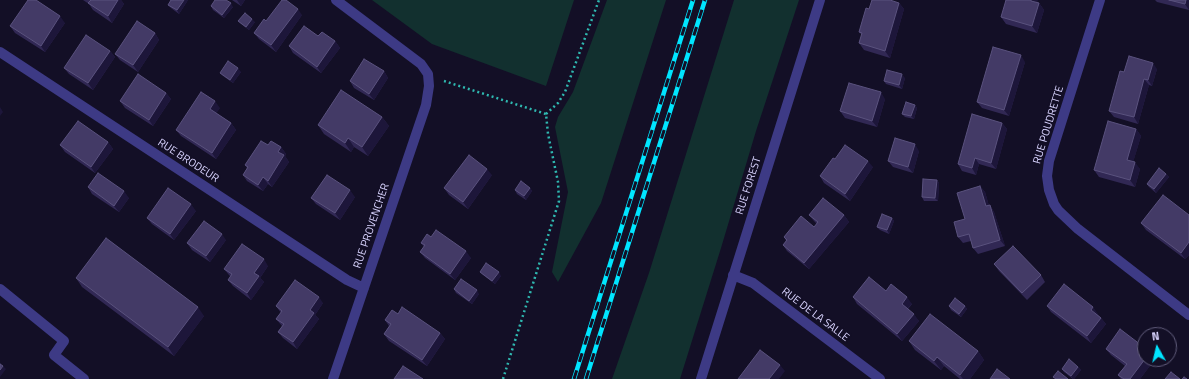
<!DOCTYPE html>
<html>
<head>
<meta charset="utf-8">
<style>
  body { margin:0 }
  #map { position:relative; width:1189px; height:379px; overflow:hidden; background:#130f26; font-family:"Titillium Web",sans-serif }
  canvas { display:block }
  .north { position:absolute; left:1137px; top:327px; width:40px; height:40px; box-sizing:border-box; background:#130f26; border:1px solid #625e7d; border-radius:50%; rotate:352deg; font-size:11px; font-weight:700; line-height:16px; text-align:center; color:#d9d4ff }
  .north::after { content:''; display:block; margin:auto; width:14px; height:18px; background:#00e5ff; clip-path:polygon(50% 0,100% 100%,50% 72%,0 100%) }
</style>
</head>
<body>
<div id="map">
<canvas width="1189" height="379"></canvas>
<div class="north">N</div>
</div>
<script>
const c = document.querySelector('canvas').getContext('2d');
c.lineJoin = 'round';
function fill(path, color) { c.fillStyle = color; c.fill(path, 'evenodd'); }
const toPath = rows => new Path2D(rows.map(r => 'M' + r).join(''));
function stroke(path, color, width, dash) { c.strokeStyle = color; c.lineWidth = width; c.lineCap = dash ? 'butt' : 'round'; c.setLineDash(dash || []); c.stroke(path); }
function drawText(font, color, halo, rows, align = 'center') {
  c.font = font + ' "Titillium Web",sans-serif'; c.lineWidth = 3.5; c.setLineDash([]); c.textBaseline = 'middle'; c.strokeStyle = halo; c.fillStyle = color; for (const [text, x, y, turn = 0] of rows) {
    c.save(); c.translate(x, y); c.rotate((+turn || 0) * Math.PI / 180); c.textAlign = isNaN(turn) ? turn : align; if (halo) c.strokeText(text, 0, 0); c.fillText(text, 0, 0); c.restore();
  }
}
fill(toPath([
  [372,0,574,0,546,86,432,44],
  [607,0,666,0,601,203,558,282,552,272,568,192,555,127,558,117,573,92],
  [734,0,799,0,756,131,721,248,680,379,612,379,649,273]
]), '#12302f');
stroke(toPath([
  [444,81,546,114],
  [546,114,558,103,565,92,599,0],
  [503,379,559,201,558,182,548,134,546,114]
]), '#2fb8b0', 2.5, [2, 3]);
stroke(toPath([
  [1100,0,1049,161,1047,176,1049,190,1054,204,1058,210,1078,229,1189,315],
  [0,52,347,280,364,288],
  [733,275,753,283,880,379],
  [0,289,64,341,54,355,84,379],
  [333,379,426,105,429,86,428,74,421,64,336,0],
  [701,379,820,0]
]), '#3d3a85', 10);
const rail = toPath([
  [574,379,693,0],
  [586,379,705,0]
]);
stroke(rail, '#00e5ff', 4.5);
stroke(rail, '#130f26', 3, [9]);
fill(toPath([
  [83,0,121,0,124,4,112,23,93,10,89,4],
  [188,0,179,14,171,8,168,5],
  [232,0,245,0,241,6],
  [1155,0,1189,0,1189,10,1157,2],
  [1037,2,1039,3,1044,10,1037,33,1006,24,1001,17],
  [899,3,904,9,890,58,864,50,859,43,862,35,859,32,869,9],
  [211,6,233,7,224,18,213,10],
  [302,15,276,52,259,39,254,33,266,21],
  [238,21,255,22,249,30,241,24],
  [65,23,45,52,15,33,10,26],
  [155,33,159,40,138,72,120,60,115,54],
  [318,36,335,41,340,48,321,73,293,53,289,46],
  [110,51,115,57,93,90,69,74,64,68],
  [1025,62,1009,116,982,108,977,102],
  [1157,69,1152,86,1149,85,1138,124,1114,117,1109,111,1124,72],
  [384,71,388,78,374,100,354,88,350,81],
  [241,72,233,83,223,76,220,73],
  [905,78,902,89,886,84,884,81],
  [166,93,171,99,153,126,125,108,120,101],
  [885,99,877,127,845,118,840,111],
  [915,105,917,108,914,119,905,117,902,114],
  [220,108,216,113,231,123,236,130,216,159,181,136,176,130],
  [382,117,389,126,368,156,354,147,351,152,324,134,318,125],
  [1002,123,1007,129,996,169,979,164,976,175,962,171,958,164],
  [1136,129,1141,136,1133,162,1140,169,1135,187,1099,177,1094,170],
  [108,142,113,149,95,173,65,152,60,145],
  [268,145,281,147,286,154,285,156,289,162,272,187,268,184,263,191,247,181,243,175,247,168,245,165],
  [919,151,913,173,893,167,888,161],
  [835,159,873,167,850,201,824,183,820,176],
  [1166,174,1169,177,1156,193,1149,187,1147,184],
  [492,175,468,209,449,195,444,188],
  [937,180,939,183,938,201,924,201,922,197],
  [980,186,985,192,989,206,990,205,994,212,1005,246,978,254,973,248,971,241,963,243,958,237,965,219],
  [88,187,129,198,119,212,92,194],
  [530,188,532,191,526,200,517,194,515,190],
  [355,197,340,220,316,204,311,198],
  [196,211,174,240,152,224,147,218],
  [809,215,844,215,849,222,809,269,787,251,783,245,786,241,784,237,814,227,817,224,814,221],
  [1189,215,1189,255,1185,259,1146,230,1141,223],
  [892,218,894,221,889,234,880,230,877,227],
  [431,237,471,258,455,280,425,258,420,252,424,247,421,243],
  [226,240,210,262,192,250,187,243],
  [994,264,1041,275,1045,282,1027,300,999,271],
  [268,266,260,278,264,282,251,300,233,286,228,280,231,277,229,275,224,269],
  [480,272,501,276,495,284,483,275],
  [76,278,204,316,174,356,82,287],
  [454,289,479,294,472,304,456,293],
  [886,291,912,304,908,309,919,321,902,341,857,304,853,297],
  [323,303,315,315,319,319,297,349,283,338,278,332,282,326,276,319,281,313,276,306],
  [949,306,965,306,967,309,961,317,951,310],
  [1047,306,1098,314,1097,314,1101,318,1106,324,1091,343,1051,312],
  [398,314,440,333,445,339,427,366,389,341,384,334,389,326,385,320],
  [909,341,978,351,984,360,970,379,960,379,944,366,941,370,915,350],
  [1106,349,1145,359,1155,359,1140,379,1121,379,1118,375,1125,366,1111,355],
  [1078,367,1081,370,1074,379,1073,379,1064,372,1062,369]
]), '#312854');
fill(toPath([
  [118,0,121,0,124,4,112,23,108,16],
  [184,0,188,0,179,14,177,10],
  [237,0,245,0,241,6],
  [1031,0,1038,0,1036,7,1031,1],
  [1186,0,1189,0,1189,10,1185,4],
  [231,3,233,7,224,18,222,15],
  [899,3,904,9,890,58,885,51],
  [1039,3,1044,10,1037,33,1032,26],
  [298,9,302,15,276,52,271,45],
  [60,16,65,23,45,52,41,46],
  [252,19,255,22,249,30,246,27],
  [155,33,159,40,138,72,133,65],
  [335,41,340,48,321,73,317,67],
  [110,51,115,57,93,90,88,83],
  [1021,55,1025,62,1009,116,1004,110],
  [1153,63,1157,69,1152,86,1148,80],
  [238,68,241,72,233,83,230,80],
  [384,71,388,78,374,100,369,94],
  [902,74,905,78,902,89,899,85],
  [1144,79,1149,85,1138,124,1134,117],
  [881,92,885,99,877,127,872,121],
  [166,93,171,99,153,126,149,120],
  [215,101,220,108,215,115,210,109],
  [915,105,917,108,914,119,911,116],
  [0,107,3,112,0,116],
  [382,117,389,126,368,156,362,147],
  [231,123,236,130,216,159,212,153],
  [1002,123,1007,129,996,169,991,163],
  [1136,129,1141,136,1132,166,1127,160],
  [348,138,354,147,351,152,345,143],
  [108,142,113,149,95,173,91,167],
  [915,144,919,151,913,173,908,167],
  [281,147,286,154,285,156,289,162,272,187,268,181,278,152],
  [975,158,979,164,976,175,972,168],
  [868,161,873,167,850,201,845,194],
  [1135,162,1140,169,1135,187,1130,180],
  [487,169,492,175,468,209,463,202],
  [1166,174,1169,177,1156,193,1154,189],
  [263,177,268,184,263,191,258,185],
  [937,180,939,183,938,201,935,198],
  [980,186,985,192,991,213,986,206],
  [530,188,532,191,526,200,524,196],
  [350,190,355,197,340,220,335,213],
  [124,191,129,198,119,212,114,206],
  [191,204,196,211,174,240,170,234],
  [990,205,994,212,1005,246,1000,240],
  [844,215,849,222,809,269,804,263],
  [892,218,894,221,889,234,887,230],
  [222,234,226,240,210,262,206,256],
  [1189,242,1189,255,1185,259,1181,253],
  [466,251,471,258,455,280,450,274],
  [264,259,268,266,260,278,264,282,251,300,247,293,254,273],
  [499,272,501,276,495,284,492,281],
  [477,290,479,294,472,304,469,301],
  [319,297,323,303,315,315,319,319,297,349,293,342,310,310],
  [907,297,912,304,906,310,902,304],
  [965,306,967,309,961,317,959,314],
  [198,307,204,316,174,356,168,347],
  [1093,307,1098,314,1096,316,1091,310],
  [914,314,919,321,902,341,897,334],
  [1101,318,1106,324,1091,343,1087,336],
  [440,333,445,339,427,366,422,360],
  [978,351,984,360,970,379,963,379,960,375],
  [937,357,944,366,941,370,934,361],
  [1145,359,1155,359,1140,379,1130,379],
  [780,365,785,371,779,379,769,379],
  [3,366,6,369,0,377,0,370],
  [1078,367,1081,370,1074,379,1073,379,1071,376]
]), '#1d163a');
const building = toPath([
  [28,0,36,0,60,16,41,46,10,26,28,0],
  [91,0,118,0,108,16,88,3,91,0],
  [171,0,184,0,177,10,168,5,171,0],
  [215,0,226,0,231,3,222,15,211,6,215,0],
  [282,0,286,0,298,9,271,45,254,33,264,19,266,21,282,0],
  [872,0,890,0,899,3,885,51,859,43,862,33,859,32,866,8,869,9,872,0],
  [1006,0,1031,0,1031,1,1039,3,1032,26,1001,17,1006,0],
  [1169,0,1186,0,1185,4,1169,0],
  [245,13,252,19,246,27,238,21,245,13],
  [137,21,155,33,133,65,115,54,137,21],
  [304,26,318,36,322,32,335,41,317,67,289,46,304,26],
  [86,35,110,51,88,83,64,68,86,35],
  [993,47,1021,55,1004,110,977,102,993,47],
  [1129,56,1153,63,1148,80,1144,79,1134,117,1109,111,1120,71,1124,72,1129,56],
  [364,59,384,71,369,94,350,81,364,59],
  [228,61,238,68,230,80,220,73,228,61],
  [887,70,902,74,899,85,884,81,887,70],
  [138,74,166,93,149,120,120,101,138,74],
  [849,83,881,92,872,121,840,111,849,83],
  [341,90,382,117,362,147,348,138,345,143,318,125,341,90],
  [201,92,215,101,210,109,231,123,212,153,176,130,201,92],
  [906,102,915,105,911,116,902,114,906,102],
  [972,114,1002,123,991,163,975,158,972,168,958,164,972,114],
  [78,121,108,142,91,167,60,145,78,121],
  [1108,121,1136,129,1127,160,1135,162,1130,180,1094,170,1108,121],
  [895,138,915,144,908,167,888,161,895,138],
  [261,141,268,145,271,141,281,147,278,152,284,155,268,181,263,177,258,185,243,175,248,167,245,165,261,141],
  [845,145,868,161,845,194,820,176,833,158,835,159,845,145],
  [469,155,487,169,463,202,444,188,469,155],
  [1159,168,1166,174,1154,189,1147,184,1159,168],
  [98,173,124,191,114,206,88,187,98,173],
  [327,175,350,190,335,213,311,198,327,175],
  [923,179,937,180,935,198,922,197,923,179],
  [521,181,530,188,524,196,515,190,521,181],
  [980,186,986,206,990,205,1000,240,973,248,969,234,958,237,954,222,965,219,957,193,980,186],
  [168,188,191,204,170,234,147,218,168,188],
  [1163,195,1189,215,1189,242,1181,253,1141,223,1163,195],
  [823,198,844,215,804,263,783,245,787,240,784,237,801,216,814,227,818,222,809,215,823,198],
  [882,214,892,218,887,230,877,227,882,214],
  [204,221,222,234,206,256,187,243,204,221],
  [436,230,466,251,450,274,420,252,425,245,421,243,427,234,431,237,436,230],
  [106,238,198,307,168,347,76,278,106,238],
  [242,244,264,259,254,273,259,276,247,293,228,280,232,274,224,269,242,244],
  [1013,246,1041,275,1022,293,994,264,1013,246],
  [486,263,499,272,492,281,480,272,486,263],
  [869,277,886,291,891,284,907,297,902,304,914,314,897,334,853,297,869,277],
  [461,279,477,290,469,301,454,289,461,279],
  [295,280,319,297,310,310,314,313,293,342,278,332,284,324,276,319,282,311,276,306,295,280],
  [1064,284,1093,307,1091,310,1101,318,1087,336,1047,306,1064,284],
  [955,298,965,306,959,314,949,306,955,298],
  [402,307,440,333,422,360,384,334,391,324,385,320,392,310,398,314,402,307],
  [930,314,978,351,960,375,937,357,934,361,909,341,930,314],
  [1120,329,1145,348,1145,359,1130,379,1124,379,1118,375,1127,364,1106,349,1120,329],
  [760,350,780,365,769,379,738,379,760,350],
  [1069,359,1078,367,1071,376,1062,369,1069,359],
  [0,364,3,366,0,370,0,364],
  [403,366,423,379,394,379,403,366],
  [997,369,1010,379,990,379,997,369],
  [1058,371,1068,379,1056,379,1053,377,1058,371],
  [1171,372,1180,379,1165,379,1171,372],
  [1184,377,1187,379,1182,379,1184,377]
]);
fill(building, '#433a66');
stroke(building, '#5a527e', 1);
drawText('11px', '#d9d4ff', '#130f26', [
  ["RUE POUDRETTE",1049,125,-73],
  ["RUE BRODEUR",188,161,33],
  ["RUE FOREST",749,186,-72],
  ["RUE PROVENCHER",372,226,-71],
  ["RUE DE LA SALLE",815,315,37]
]);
</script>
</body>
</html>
